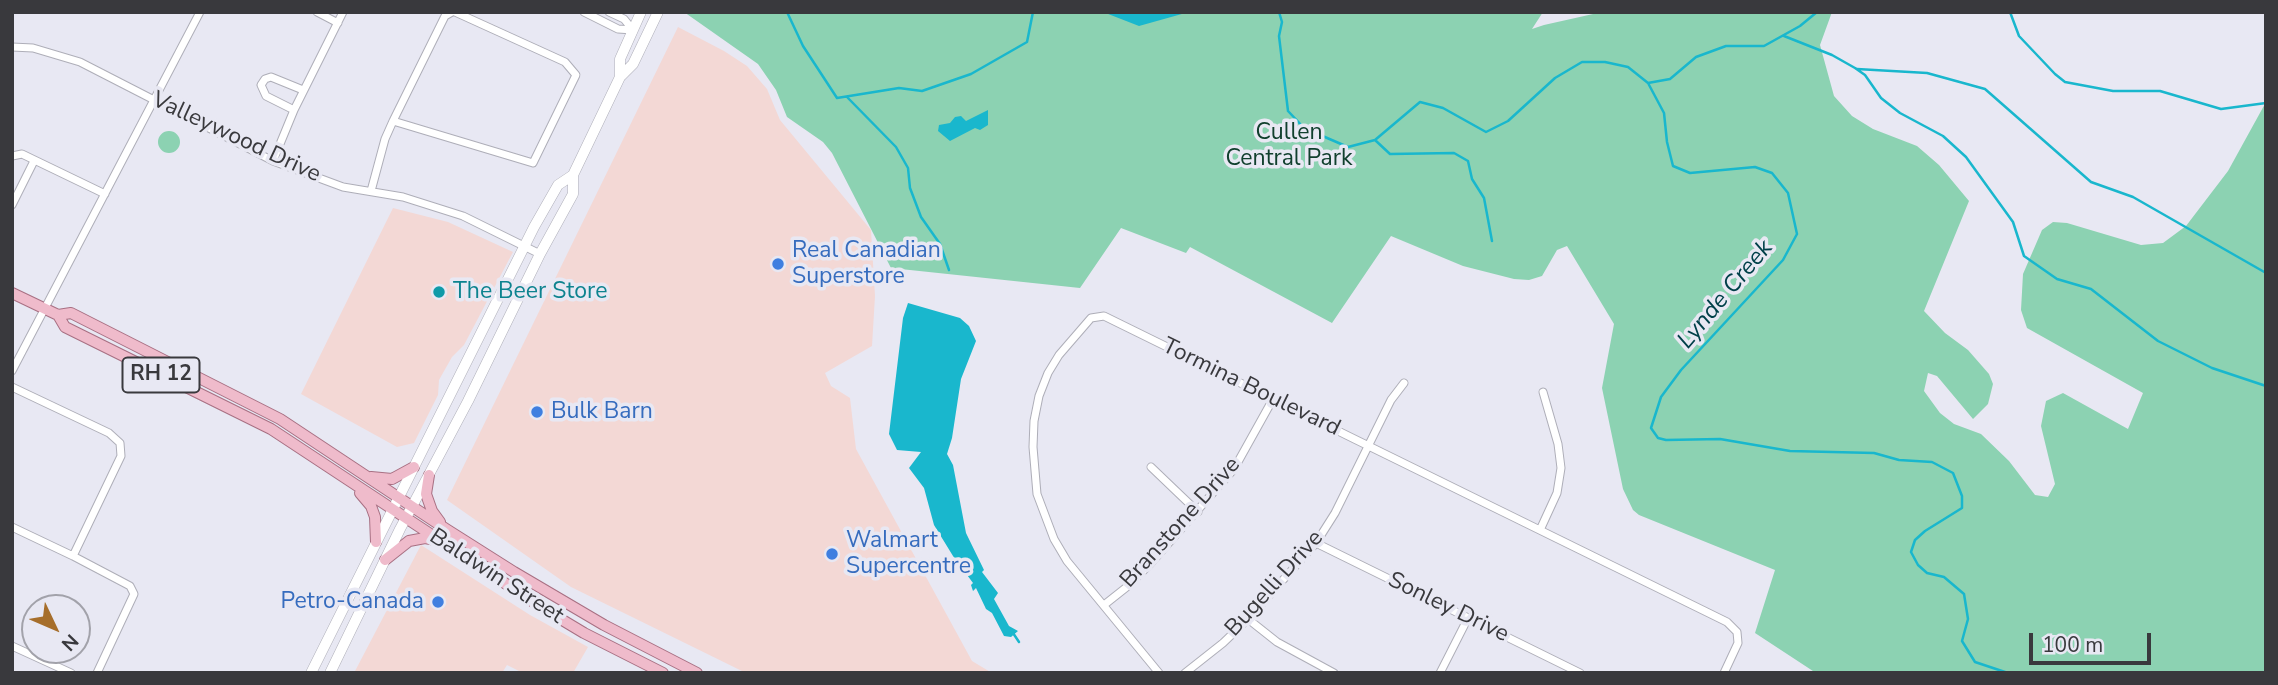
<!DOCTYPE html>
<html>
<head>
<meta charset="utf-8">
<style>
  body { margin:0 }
  #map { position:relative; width:2278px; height:685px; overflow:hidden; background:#e8e8f3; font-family:"Nunito Sans",sans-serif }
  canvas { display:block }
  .frame { position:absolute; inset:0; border:14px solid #39393d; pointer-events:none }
  .north { position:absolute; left:21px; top:594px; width:70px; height:70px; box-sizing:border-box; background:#e8e8f3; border:2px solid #a2a2aa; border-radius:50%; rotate:134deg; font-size:19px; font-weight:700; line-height:28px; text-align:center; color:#39393d }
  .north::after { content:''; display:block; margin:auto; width:24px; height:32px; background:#a66e2b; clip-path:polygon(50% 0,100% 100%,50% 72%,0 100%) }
  .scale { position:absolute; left:2029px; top:633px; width:122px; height:32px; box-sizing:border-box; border:4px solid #39393d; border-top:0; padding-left:9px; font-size:21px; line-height:24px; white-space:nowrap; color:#39393d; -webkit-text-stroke:5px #e8e8f3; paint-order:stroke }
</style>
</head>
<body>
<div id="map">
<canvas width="2278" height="685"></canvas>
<div class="frame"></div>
<div class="north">N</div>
<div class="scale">100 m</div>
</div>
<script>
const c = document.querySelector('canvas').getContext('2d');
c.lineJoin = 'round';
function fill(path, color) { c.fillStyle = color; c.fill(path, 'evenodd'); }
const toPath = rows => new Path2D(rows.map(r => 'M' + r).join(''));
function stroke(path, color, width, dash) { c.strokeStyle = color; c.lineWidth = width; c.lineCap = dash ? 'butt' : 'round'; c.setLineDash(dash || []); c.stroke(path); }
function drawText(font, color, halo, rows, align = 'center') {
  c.font = font + ' "Nunito Sans",sans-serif'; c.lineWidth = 7; c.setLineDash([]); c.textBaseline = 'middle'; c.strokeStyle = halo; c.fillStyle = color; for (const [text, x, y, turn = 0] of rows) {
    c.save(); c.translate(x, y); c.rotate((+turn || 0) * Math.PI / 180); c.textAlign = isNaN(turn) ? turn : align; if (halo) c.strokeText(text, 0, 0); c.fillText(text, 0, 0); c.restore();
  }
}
fill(toPath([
  [678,27,724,51,747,66,767,89,780,120,871,230,875,296,872,346,825,373,831,386,850,398,856,449,972,661,992,673,746,673,571,587,447,500],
  [393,208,448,222,513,252,464,345,452,357,439,380,438,395,414,443,397,447,301,394],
  [421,545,530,615,588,647,573,673,523,673,507,665,502,673,354,673]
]), '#f3d8d5');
fill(toPath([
  [684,12,1543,12,1532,29,1544,25,1602,12,1832,12,1820,45,1834,96,1852,116,1873,129,1917,146,1939,165,1969,201,1924,311,1945,333,1968,350,1989,374,1993,384,1988,404,1973,419,1937,376,1928,373,1924,391,1940,413,1954,424,1981,434,2009,461,2035,495,2048,497,2055,484,2041,426,2046,401,2063,393,2128,429,2143,393,2027,328,2021,310,2023,274,2042,230,2053,222,2067,223,2141,245,2163,243,2186,226,2228,171,2266,102,2266,673,1816,673,1755,633,1775,570,1639,515,1633,510,1623,489,1602,388,1614,324,1567,246,1557,250,1542,276,1529,280,1514,279,1463,266,1391,236,1332,323,1190,247,1186,253,1121,228,1080,288,891,268,832,153,823,142,787,117,776,90,758,64],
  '158 142a11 11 0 1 1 22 0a11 11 0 1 1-22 0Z'
]), '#8cd2b2');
fill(toPath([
  [1103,12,1189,12,1139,26],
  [988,110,988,125,980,130,975,128,950,141,938,131,939,125,950,123,955,117,961,116,966,121],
  [908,303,960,318,969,326,976,341,961,379,952,438,947,454,953,465,966,533,984,570,982,572,998,593,994,599,1009,626,1018,631,1011,637,1004,636,992,613,986,609,976,588,973,591,971,585,973,583,953,556,934,525,924,488,909,468,921,452,897,450,889,434,903,318]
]), '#19b7cd');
stroke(toPath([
  [787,12,803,46,837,98,899,88,922,91,971,74,1027,42,1033,12],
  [1279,12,1282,22,1279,36,1288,111,1304,128,1348,147,1375,140,1420,102,1443,108,1486,132,1508,121,1555,78,1582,62,1605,62,1628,67,1648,83,1664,113,1667,142,1673,166,1690,173,1755,167,1772,173,1788,193,1797,234,1783,260,1681,370,1661,397,1651,428,1658,438,1666,440,1720,439,1790,451,1874,453,1899,460,1932,462,1953,473,1962,496,1962,508,1925,531,1915,540,1911,552,1918,565,1927,573,1944,577,1964,594,1968,619,1962,641,1975,662,2008,673],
  [2010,12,2019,36,2055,74,2065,82,2113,91,2160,91,2221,109,2266,103],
  [1784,36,1832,55,1855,68,1865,75,1881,98,1900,113,1943,136,1966,157,2013,222,2024,256,2057,279,2091,289,2158,341,2212,368,2266,386],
  [1857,69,1927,73,1985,89,2091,182,2133,197,2266,273],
  [1648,83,1670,79,1696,57,1726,46,1764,46,1800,26,1817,12],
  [847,97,896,147,908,168,910,188,921,217,940,244,949,270],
  [1375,140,1390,154,1454,153,1468,161,1472,179,1484,198,1492,241],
  [1013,633,1019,642]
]), '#19b7cd', 2.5);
const minor = toPath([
  [317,12,338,23],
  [452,12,445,16,393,121,533,163,576,75,565,62,455,12],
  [584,12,618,29,633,30],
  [609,12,624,19,633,30],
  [12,47,33,48,80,62,273,161,343,187,403,197,463,216,540,254],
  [294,110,266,96,261,85,265,79,271,77,303,90],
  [12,156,22,154,105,194],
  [273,161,294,110,343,12],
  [371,191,385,139,393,121],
  [12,205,34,161],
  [12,371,200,12],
  [12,387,109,433,120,443,121,456,73,556,12,527],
  [1151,467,1198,512],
  [1540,530,1557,493,1561,468,1558,444,1543,392],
  [1316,543,1580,673],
  [73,556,130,586,134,594,97,673],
  [1104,605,1128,586,1151,563,1234,469,1273,399],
  [1248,619,1277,642,1334,673],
  [12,646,71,673],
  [1159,673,1067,561,1054,539,1037,494,1033,447,1034,421,1039,396,1048,373,1059,355,1091,318,1104,316,1727,622,1737,632,1738,643,1724,673],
  [1185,673,1223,643,1248,619,1316,543,1335,513,1391,400,1404,383],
  [1440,673,1468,618]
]);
const secondary = toPath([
  [620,77,620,59,641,12],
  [311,673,534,227,558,185,573,175],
  [330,673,400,529,468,401,540,254,573,194,573,175,620,77,633,64,658,12]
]);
const primary = toPath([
  [12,293,58,315,71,313,280,419,446,529,514,572,604,625,697,673],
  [58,315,65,327,271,429,544,609,584,633,663,673],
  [429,475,426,494,432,511,440,522],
  [371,477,392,479,414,467],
  [360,493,371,506,375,517,376,542],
  [385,560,409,541,425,538,436,540]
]);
stroke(minor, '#aeaeb8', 9);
stroke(secondary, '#aeaeb8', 11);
stroke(primary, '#a87083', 12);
stroke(minor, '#fff', 7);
stroke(secondary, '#fff', 10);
stroke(primary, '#efbbcb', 10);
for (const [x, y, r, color] of [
  [778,264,7,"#3f7fe0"],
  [439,292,7,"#0f9aa8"],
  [537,412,7,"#3f7fe0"],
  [832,554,7,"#3f7fe0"],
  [438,602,7,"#3f7fe0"]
]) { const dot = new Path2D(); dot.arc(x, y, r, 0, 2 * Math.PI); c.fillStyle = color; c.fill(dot); stroke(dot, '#e8e8f3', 2.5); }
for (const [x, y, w] of [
  [161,375,77]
]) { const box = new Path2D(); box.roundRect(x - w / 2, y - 17.5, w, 35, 5); c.fillStyle = '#e8e8f3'; c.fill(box); stroke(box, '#39393d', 2); }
drawText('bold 21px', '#39393d', null, [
  ["RH 12",161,375]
]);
drawText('23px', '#11402e', '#e8e8f3', [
  ["Cullen",1289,133],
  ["Central Park",1289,159]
]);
drawText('23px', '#39393d', '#e8e8f3', [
  ["Valleywood Drive",236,138,25],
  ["Tormina Boulevard",1251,388,26],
  ["Branstone Drive",1181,523,-48],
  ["Baldwin Street",496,577,33],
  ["Bugelli Drive",1275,584,-48],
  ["Sonley Drive",1448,608,26]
]);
drawText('23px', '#366cbe', '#e8e8f3', [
  ["Real Canadian",792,251],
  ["Superstore",792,277],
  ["Bulk Barn",551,412],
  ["Walmart",846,541],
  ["Supercentre",846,567],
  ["Petro-Canada",424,602,"right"]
], 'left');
drawText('23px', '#0d838f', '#e8e8f3', [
  ["The Beer Store",453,292]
], 'left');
drawText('italic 24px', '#004049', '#e8e8f3', [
  ["Lynde Creek",1726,295,-50]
]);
</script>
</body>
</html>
